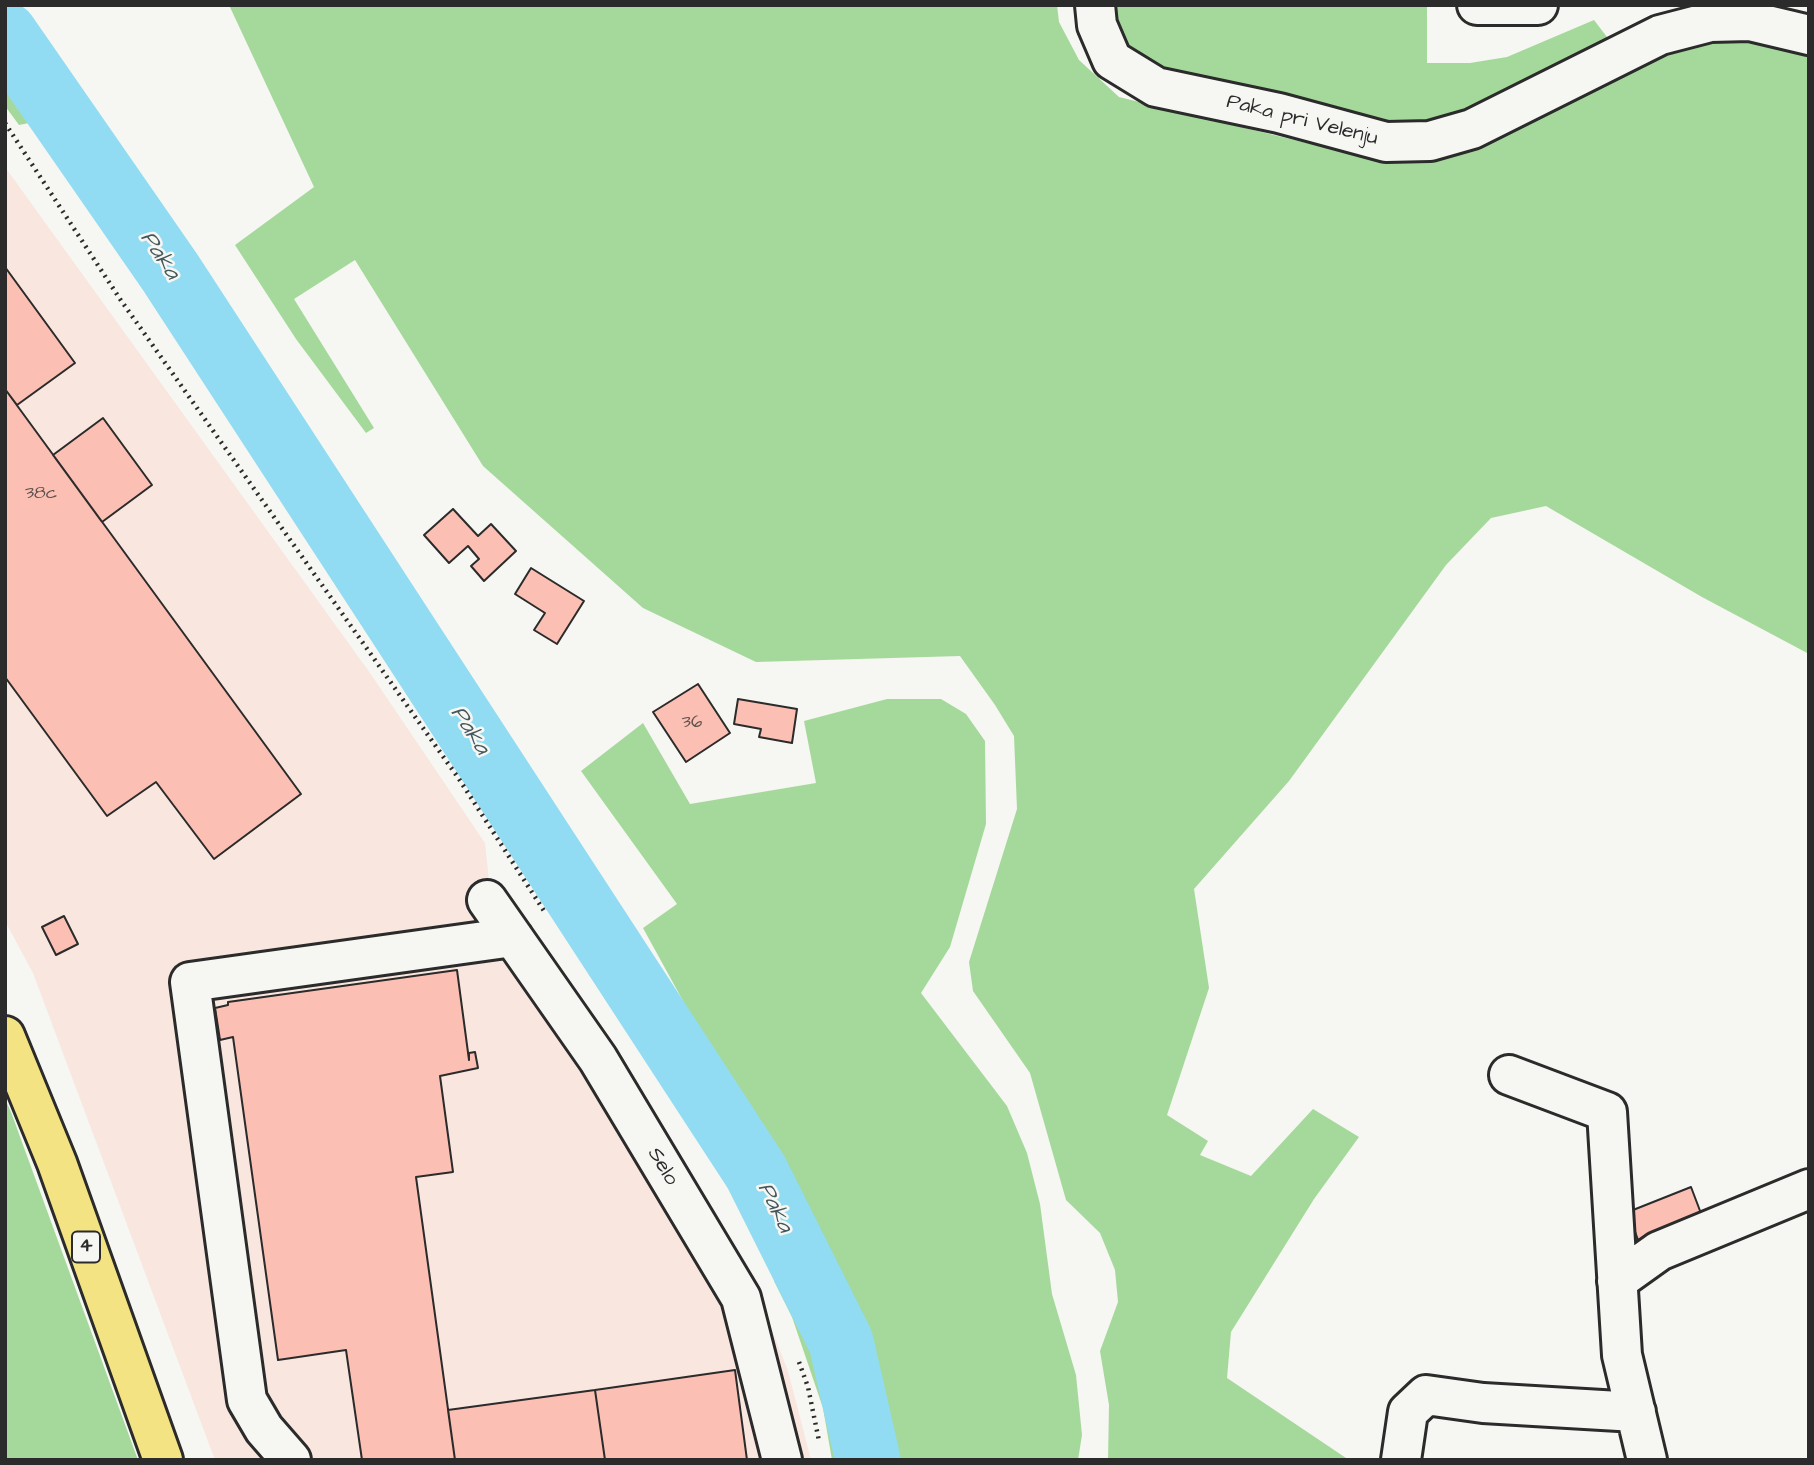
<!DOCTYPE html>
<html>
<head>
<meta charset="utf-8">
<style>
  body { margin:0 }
  #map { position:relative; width:1814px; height:1465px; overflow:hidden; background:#f6f6f2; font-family:"Architects Daughter",sans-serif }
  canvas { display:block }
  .frame { position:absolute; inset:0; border:7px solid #2b2b2b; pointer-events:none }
</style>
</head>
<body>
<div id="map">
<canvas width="1814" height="1465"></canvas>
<div class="frame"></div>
</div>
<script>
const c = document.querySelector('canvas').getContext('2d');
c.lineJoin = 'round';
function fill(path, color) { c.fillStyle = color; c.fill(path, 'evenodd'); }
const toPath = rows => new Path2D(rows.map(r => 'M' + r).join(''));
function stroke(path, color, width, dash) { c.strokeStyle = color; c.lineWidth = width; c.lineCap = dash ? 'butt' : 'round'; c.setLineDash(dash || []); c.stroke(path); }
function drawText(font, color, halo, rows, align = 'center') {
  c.font = font + ' "Architects Daughter",sans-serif'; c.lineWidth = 5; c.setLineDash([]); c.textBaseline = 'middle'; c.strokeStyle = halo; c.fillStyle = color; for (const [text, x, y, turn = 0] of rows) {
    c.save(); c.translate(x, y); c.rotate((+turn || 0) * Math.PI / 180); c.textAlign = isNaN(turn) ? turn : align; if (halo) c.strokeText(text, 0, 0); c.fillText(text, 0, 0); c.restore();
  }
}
fill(toPath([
  [5,167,370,673,485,843,489,881,466,910,605,1052,745,1262,788,1371,811,1460,215,1460,33,973,5,921]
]), '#f8e6df');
fill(toPath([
  [229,5,1057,5,1059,22,1079,60,1119,97,1335,150,1406,157,1690,35,1809,44,1809,654,1702,597,1546,506,1491,518,1446,565,1289,781,1194,889,1209,988,1167,1115,1208,1141,1200,1155,1251,1176,1313,1109,1359,1137,1314,1199,1231,1332,1227,1378,1349,1460,1108,1460,1109,1405,1100,1351,1118,1302,1115,1270,1100,1233,1066,1200,1030,1073,973,991,969,962,1017,809,1014,736,995,705,960,656,756,662,643,608,483,466,355,260,294,299,374,428,366,433,296,339,235,245,314,187],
  [1103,5,1427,5,1427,63,1470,63,1507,57,1594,20,1610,41,1520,89,1412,134,1161,76,1121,48],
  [5,72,39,121,19,125,5,106],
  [887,699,941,699,966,714,985,741,986,824,950,947,921,993,1007,1106,1027,1153,1040,1204,1052,1294,1076,1375,1082,1435,1078,1460,890,1460,880,1383,852,1309,643,928,677,904,581,771,643,723,690,804,816,783,804,721],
  [5,1099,11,1112,138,1460,5,1460],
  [797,1272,830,1348,852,1460,832,1460,823,1408,792,1317,774,1281]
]), '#a5d99b');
stroke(toPath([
  [5,34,170,272,756,1172,841,1342,868,1460]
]), '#91dcf2', 65);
const building = toPath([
  [5,267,75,363,17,405,5,389,5,267],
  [5,389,301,794,214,859,156,782,107,816,5,677,5,389],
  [103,418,152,485,102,522,53,455,103,418],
  [453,509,478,536,491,524,516,551,484,581,471,566,479,559,468,546,449,563,424,535,453,509],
  [531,568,584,601,557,644,534,630,545,613,515,594,531,568],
  [698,684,730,733,686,762,653,712,698,684],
  [738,699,797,709,792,743,759,737,761,729,734,724,738,699],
  [64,916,78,944,56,955,42,927,64,916],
  [457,970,469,1060,469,1053,475,1052,478,1068,440,1076,453,1172,416,1177,455,1460,362,1460,346,1350,278,1360,233,1037,220,1040,215,1008,228,1005,228,1002,457,970],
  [1691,1187,1702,1216,1638,1240,1628,1212,1691,1187],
  [735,1370,747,1460,605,1460,595,1390,735,1370],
  [595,1390,605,1460,455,1460,448,1410,595,1390]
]);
fill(building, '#fbc0b3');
stroke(building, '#2b2b2b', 2);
const minor = toPath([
  [1095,5,1097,25,1112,60,1156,87,1279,113,1386,142,1430,141,1472,129,1660,35,1710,22,1750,21,1809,35],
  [1477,5,1538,5],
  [487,900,598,1059,741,1298,782,1460],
  [1509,1075,1607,1112,1622,1355,1647,1460],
  [1617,1281,1659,1251,1809,1189],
  [291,1460,264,1429,247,1400,190,982,513,937],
  [1401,1460,1408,1412,1426,1395,1483,1403,1636,1412]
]);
const major = toPath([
  [5,1036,57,1163,163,1460]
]);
stroke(minor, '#2b2b2b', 44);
stroke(major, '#2b2b2b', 44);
stroke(toPath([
  [5,123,120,299,459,779,546,914],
  [799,1362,808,1387,819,1441]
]), '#2b2b2b', 4.5, [2, 5]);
stroke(minor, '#f6f6f2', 38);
stroke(major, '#f4e382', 38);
drawText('18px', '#5f504d', null, [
  ["38c",41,494],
  ["36",692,723]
]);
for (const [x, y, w] of [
  [86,1247,28]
]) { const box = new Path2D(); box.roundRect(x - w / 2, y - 15.5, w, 31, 5); c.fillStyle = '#f6f6f2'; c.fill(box); stroke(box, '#2b2b2b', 2); }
drawText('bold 19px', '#2b2b2b', null, [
  ["4",86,1247]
]);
drawText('21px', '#2b2b2b', '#f6f6f2', [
  ["Paka pri Velenju",1302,121,14],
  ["Selo",662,1167,59]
]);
drawText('italic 23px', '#44575d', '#f6f6f2', [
  ["Paka",159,256,56],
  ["Paka",469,731,57],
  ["Paka",774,1208,64]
]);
</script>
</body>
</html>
